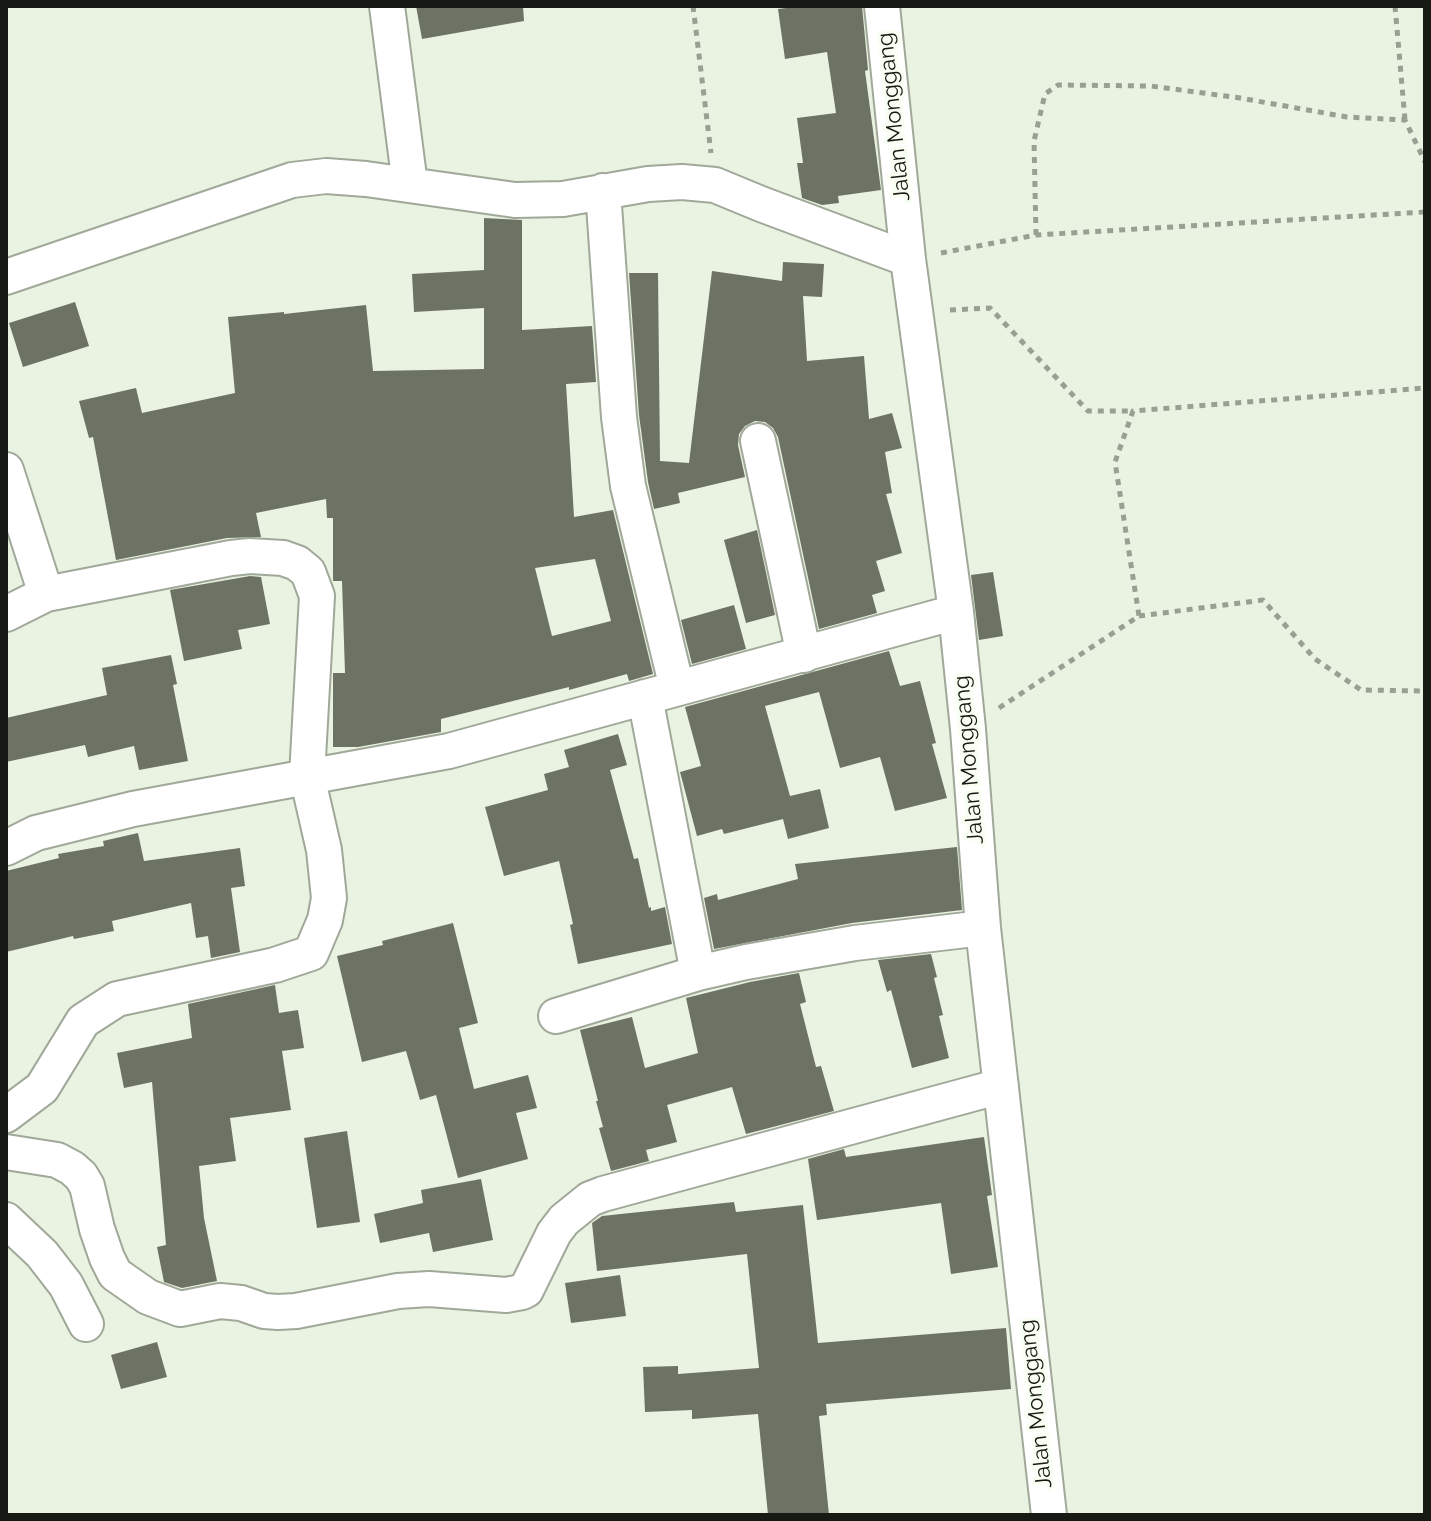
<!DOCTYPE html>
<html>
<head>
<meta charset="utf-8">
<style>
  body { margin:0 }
  #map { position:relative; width:1431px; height:1521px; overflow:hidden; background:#eaf2e2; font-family:Raleway,sans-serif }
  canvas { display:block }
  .frame { position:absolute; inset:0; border:8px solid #171a14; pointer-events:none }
</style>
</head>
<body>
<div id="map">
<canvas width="1431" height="1521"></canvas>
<div class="frame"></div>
</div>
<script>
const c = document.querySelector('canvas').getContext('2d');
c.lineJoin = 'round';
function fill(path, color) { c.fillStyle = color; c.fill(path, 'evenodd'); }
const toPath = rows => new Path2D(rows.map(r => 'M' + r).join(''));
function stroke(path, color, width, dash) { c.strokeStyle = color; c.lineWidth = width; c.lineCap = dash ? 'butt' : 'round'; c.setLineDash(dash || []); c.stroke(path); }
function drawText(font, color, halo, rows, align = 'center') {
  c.font = font + ' Raleway,sans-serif'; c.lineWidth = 7; c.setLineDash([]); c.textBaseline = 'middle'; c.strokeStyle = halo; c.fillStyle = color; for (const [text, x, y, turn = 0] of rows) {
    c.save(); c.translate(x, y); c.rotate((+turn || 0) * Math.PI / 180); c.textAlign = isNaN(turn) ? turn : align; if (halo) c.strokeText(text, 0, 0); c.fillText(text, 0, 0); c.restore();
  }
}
fill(toPath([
  [416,6,523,6,524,21,422,39],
  [802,6,862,6,868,70,865,71,881,190,838,196,839,203,822,205,802,198,797,163,803,163,797,118,836,113,827,52,785,59,778,9],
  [484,218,522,220,522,330,592,326,596,382,566,384,574,517,613,510,653,674,629,681,627,674,569,690,569,687,441,719,441,732,358,747,333,747,333,673,345,673,342,581,333,581,333,518,327,518,326,499,256,513,261,537,227,538,116,560,93,437,89,438,79,401,136,388,142,413,235,393,228,317,284,312,284,314,366,305,373,371,484,369,484,308,414,312,412,274,484,270],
  [595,559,611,621,552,636,535,568],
  [783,262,824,264,822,297,803,296,807,361,864,356,869,419,892,413,902,448,885,452,892,493,886,494,902,553,876,561,885,591,872,595,877,613,819,629,778,437,773,428,765,422,755,421,745,426,739,434,738,445,745,477,678,493,680,503,654,509,648,482,639,415,629,273,658,273,660,461,689,463,712,271,782,281],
  [75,302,89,346,23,367,9,323],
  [757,530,775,615,746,623,724,540],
  [993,572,1003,636,979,640,971,575],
  [250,576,261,577,270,624,238,630,242,649,184,661,170,590],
  [734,605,746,649,692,664,681,620],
  [889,651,900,686,920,681,936,743,932,744,947,798,895,811,880,757,840,768,819,692,765,706,790,796,820,789,829,828,788,839,783,819,724,834,722,829,697,836,680,772,701,766,685,707],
  [171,655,177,684,173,685,188,761,139,770,134,746,88,757,85,745,6,762,6,718,107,695,102,668],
  [618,734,627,765,610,770,634,859,638,858,649,908,651,907,651,911,665,907,672,944,578,964,570,925,573,924,559,861,504,876,485,807,548,790,544,774,569,767,564,750],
  [138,833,144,861,240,848,245,886,231,888,240,952,211,958,208,936,196,938,191,903,112,921,114,931,74,939,73,936,6,952,6,871,59,858,58,854,104,846,103,841],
  [957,847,962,910,852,923,714,949,704,898,717,894,718,900,798,879,795,864],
  [453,923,478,1023,459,1028,474,1089,528,1075,537,1108,516,1113,528,1159,458,1178,436,1095,420,1100,406,1051,362,1062,337,956,383,945,382,941],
  [931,954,937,977,934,978,943,1015,939,1016,949,1058,912,1068,891,990,887,992,878,960],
  [799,973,806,1002,800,1004,816,1067,821,1066,834,1111,746,1134,732,1087,667,1105,677,1142,646,1150,649,1161,611,1171,599,1128,603,1127,596,1101,598,1101,580,1030,632,1017,645,1068,698,1053,686,998,750,982],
  [275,985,279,1013,298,1010,304,1048,282,1051,291,1110,230,1118,236,1161,199,1166,204,1218,217,1281,182,1288,164,1282,157,1247,166,1245,152,1082,124,1088,117,1053,192,1038,188,1004],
  [347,1131,360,1222,317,1228,304,1138],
  [984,1137,992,1195,987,1196,998,1267,951,1274,941,1203,817,1220,808,1159,844,1149,846,1157],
  [481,1179,493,1240,433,1252,429,1233,380,1243,374,1214,423,1203,421,1190],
  [734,1202,736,1212,803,1205,818,1343,1006,1328,1011,1389,826,1404,827,1415,819,1416,829,1515,768,1515,758,1414,692,1419,692,1410,645,1412,643,1367,678,1366,678,1374,759,1368,747,1254,597,1271,592,1223,602,1216],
  [620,1275,626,1316,571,1323,565,1283],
  [157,1342,167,1377,121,1389,111,1355]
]), '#6c7365');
const minor = toPath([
  [387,6,410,185],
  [882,6,908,259,956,612,968,729,983,928,1049,1515],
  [603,191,619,417,628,486,677,688],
  [6,277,292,180,326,176,366,179,515,200,563,199,648,184,682,182,715,185,761,204,908,259],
  [758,441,804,655],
  [6,470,46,594,231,558,250,556,283,558,297,563,308,572,317,596,307,776,324,850,329,898,325,920,311,953,275,965,117,999,83,1021,42,1088,6,1115],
  [6,614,46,594],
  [645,697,698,973],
  [6,848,36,833,133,809,449,751,956,612],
  [556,1016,698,973,746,962,855,943,983,928],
  [6,1152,57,1160,72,1168,81,1176,87,1186,97,1229,107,1258,115,1274,148,1297,180,1309,220,1301,241,1303,264,1311,278,1312,296,1311,398,1291,429,1289,506,1295,522,1292,526,1290,554,1233,564,1220,590,1199,603,1194,1001,1086],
  [6,1220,42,1254,66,1285,86,1324]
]);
stroke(minor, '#a0a899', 38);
stroke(toPath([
  [693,6,711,153],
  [1395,6,1405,120],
  [1036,235,1034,141,1045,94,1058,85,1151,86,1240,98,1347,117,1405,120,1425,162],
  [941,253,1036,235,1425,212],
  [950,310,990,308,1088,411,1133,411],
  [1139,616,1263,600,1315,659,1361,690,1425,691],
  [999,708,1139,616,1115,462,1133,411,1425,388]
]), '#999f93', 5, [6, 6]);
stroke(minor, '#fff', 34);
drawText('22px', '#171a14', '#f8fff2', [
  ["Jalan Monggang",894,117,-96],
  ["Jalan Monggang",969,760,-95],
  ["Jalan Monggang",1036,1404,-96]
]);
</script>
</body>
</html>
